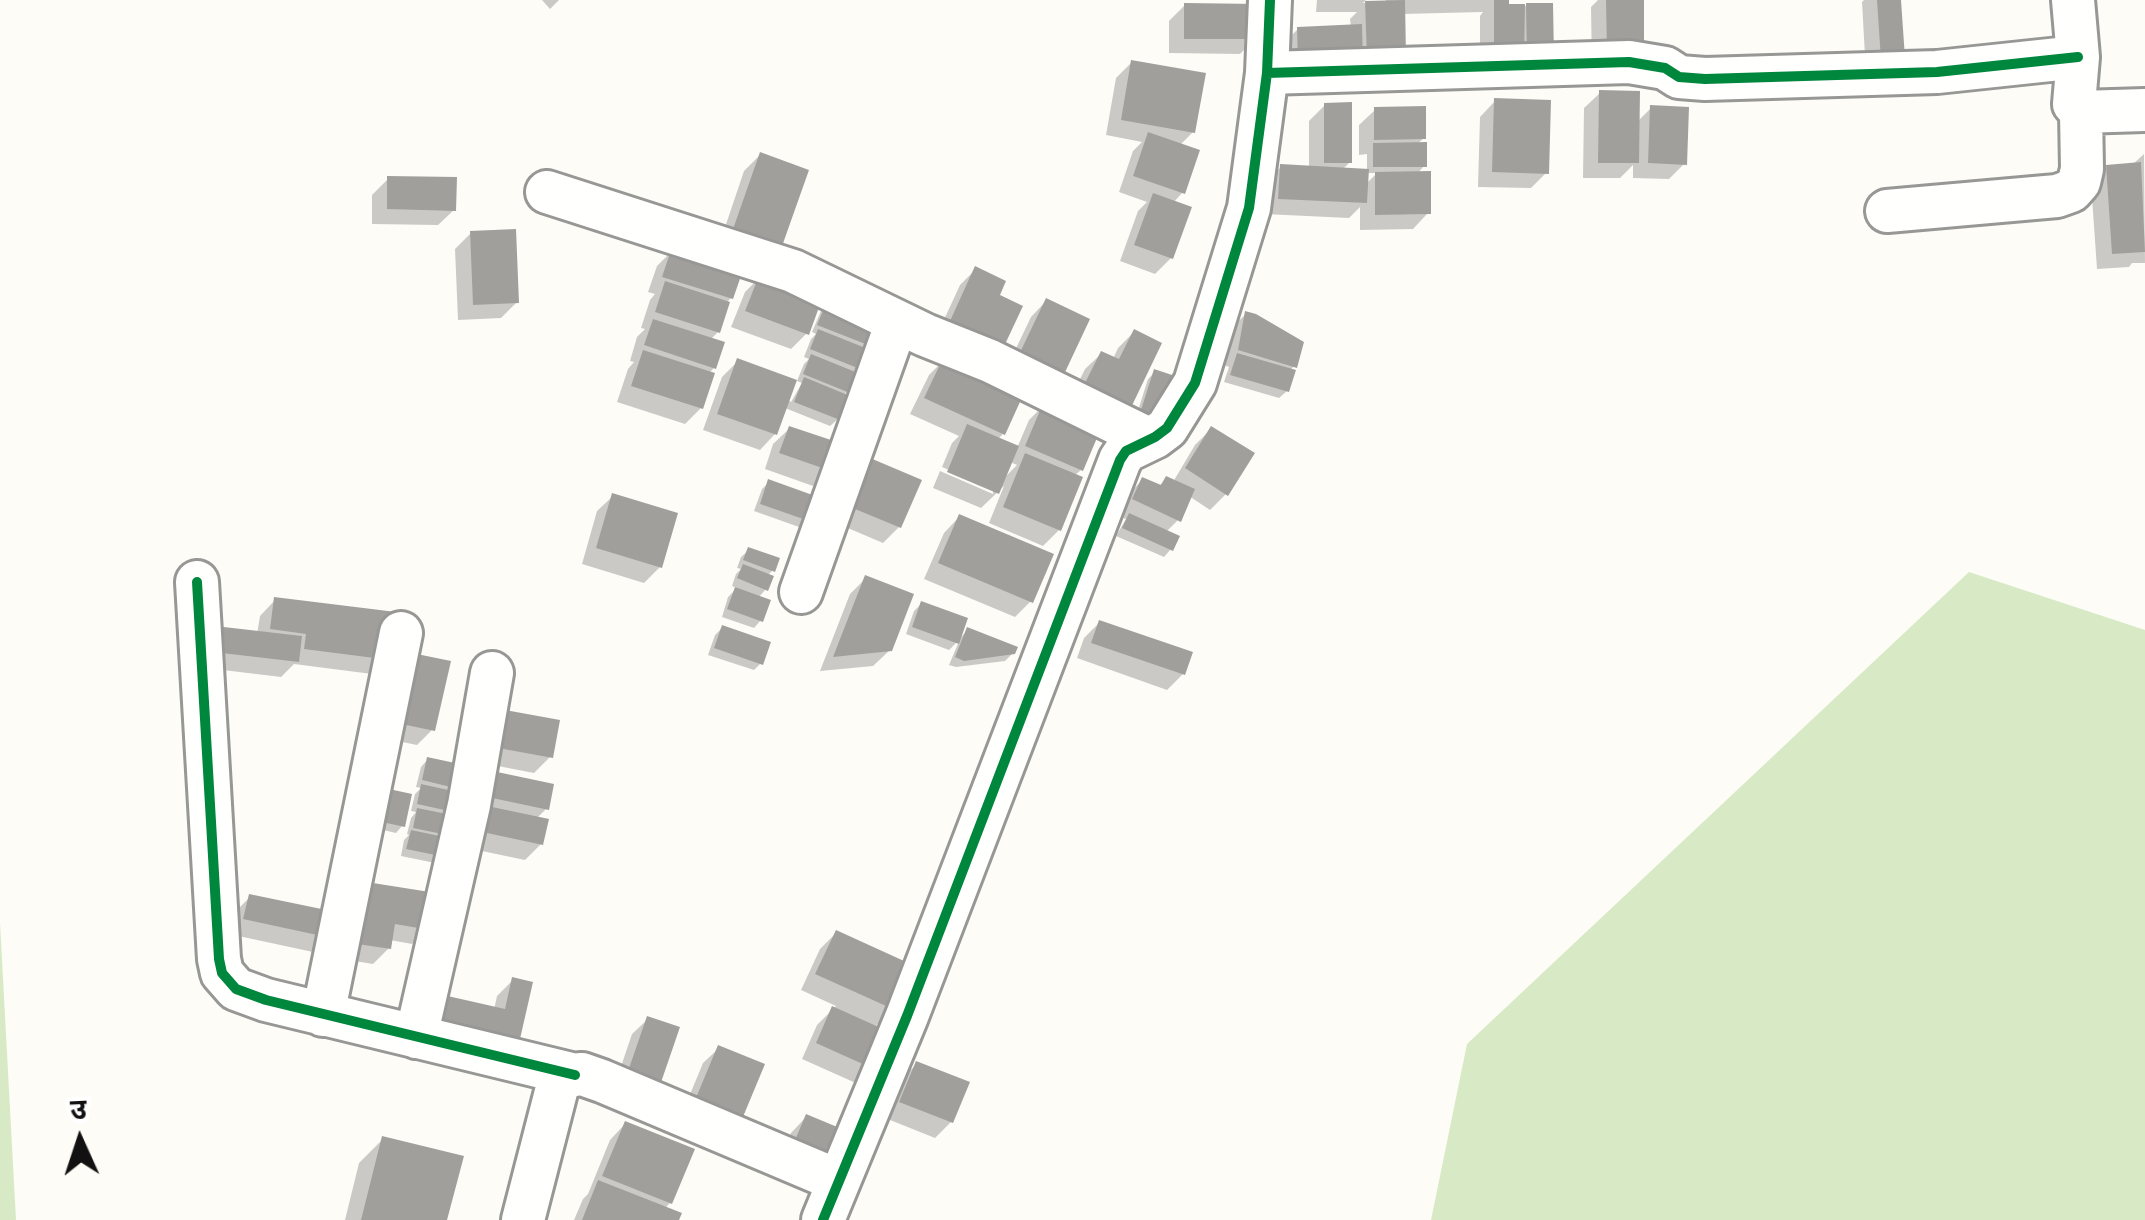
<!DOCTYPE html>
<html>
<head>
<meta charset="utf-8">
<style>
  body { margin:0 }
  #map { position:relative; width:2145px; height:1220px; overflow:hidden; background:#fdfcf7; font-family:"Roboto Serif","Noto Sans Devanagari",serif }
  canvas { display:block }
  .north { position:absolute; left:30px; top:1090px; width:100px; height:100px; -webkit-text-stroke:8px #fff; paint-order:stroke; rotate:357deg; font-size:28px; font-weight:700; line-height:40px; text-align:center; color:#111 }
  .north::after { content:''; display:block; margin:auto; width:35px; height:45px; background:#111; clip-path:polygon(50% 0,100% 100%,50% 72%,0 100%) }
</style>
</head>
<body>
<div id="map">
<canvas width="2145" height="1220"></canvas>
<div class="north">उ</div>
</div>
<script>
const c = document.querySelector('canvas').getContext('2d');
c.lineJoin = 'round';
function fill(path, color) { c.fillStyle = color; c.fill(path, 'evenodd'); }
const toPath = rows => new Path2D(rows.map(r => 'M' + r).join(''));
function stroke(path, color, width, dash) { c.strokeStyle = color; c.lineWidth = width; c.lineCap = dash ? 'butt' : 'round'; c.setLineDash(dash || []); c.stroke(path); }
fill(toPath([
  [1969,572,2145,630,2145,1220,1431,1220,1467,1044],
  [0,923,16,1220,0,1220]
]), '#d8eac5');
fill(toPath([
  [542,0,559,0,550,9],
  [1317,0,1366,0,1363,3,1386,3,1386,0,1507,0,1507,6,1551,6,1509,74,1480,76,1480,16,1483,12,1402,14,1403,57,1283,80,1282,45,1298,29,1351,27,1350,19,1357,12,1316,12],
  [1598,0,1661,0,1641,0,1592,69,1591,7],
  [1864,0,1899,0,1902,57,1866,74,1862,2],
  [1185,5,1256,38,1240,54,1169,53,1169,21],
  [1132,62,1193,132,1180,145,1183,192,1173,203,1171,258,1155,274,1120,261,1138,211,1147,202,1119,192,1133,151,1142,142,1106,135,1116,78],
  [1600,93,1637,122,1651,108,1685,163,1669,179,1633,178,1633,165,1620,178,1583,178,1584,108],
  [1495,101,1547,172,1531,188,1478,187,1480,117],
  [1325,105,1350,162,1342,170,1367,171,1367,154,1359,155,1359,125,1375,110,1424,138,1416,145,1424,166,1417,174,1428,213,1413,229,1360,230,1360,207,1349,218,1264,214,1265,183,1281,167,1309,168,1309,121],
  [1366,173,1377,173,1366,184],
  [2144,154,2145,263,2132,263,2129,267,2097,269,2091,183,2107,167,2132,165],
  [760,155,806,171,718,248,744,171],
  [388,179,454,210,438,225,372,224,372,195],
  [471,233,517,302,501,318,458,320,455,249],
  [673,250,731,298,725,304,718,332,710,340,714,368,708,374,701,408,685,424,617,402,628,369,634,362,630,361,637,337,645,329,641,328,650,300,655,294,648,292,657,266],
  [976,269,997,296,999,384,1031,317,1046,301,1022,391,1003,434,997,440,1017,448,1029,420,1045,404,1064,412,1085,369,1101,354,1113,359,1118,348,1134,332,1099,428,1081,470,1074,476,1059,530,1043,546,989,523,1004,486,981,508,933,488,940,471,993,494,993,489,942,467,952,443,959,436,910,414,929,375,948,356,931,348,960,285],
  [1010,462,1017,465,1003,479],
  [761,276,806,334,791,349,731,327,745,292],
  [828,304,866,344,861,349,858,368,852,373,848,391,843,396,838,419,830,426,785,408,775,434,760,450,703,430,722,377,738,361,791,402,802,383,797,381,804,364,809,359,804,357,811,339,816,334,812,332,821,311],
  [1246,314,1294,366,1290,371,1287,391,1279,398,1224,382,1229,367,1224,365,1230,329],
  [1155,372,1163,418,1135,420,1148,379],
  [789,429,829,470,813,486,765,469,773,444],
  [1211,429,1226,494,1210,510,1189,496,1178,520,1166,532,1171,549,1164,557,1116,536,1126,519,1118,516,1127,496,1142,480,1158,487,1166,479,1173,482,1195,445],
  [848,473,899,527,883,543,829,520],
  [769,482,807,520,799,527,754,511,762,489],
  [613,496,660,567,644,583,582,564,597,511],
  [959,517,1031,601,1015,617,924,579,944,533],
  [749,550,773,570,767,576,766,589,758,598,761,620,754,628,722,617,728,597,737,588,732,586,736,574,741,569,737,568,741,557],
  [866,578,890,650,873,666,820,671,850,594],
  [275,600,393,615,372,674,294,664,281,677,198,667,201,644,257,634,260,616],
  [921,604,957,641,968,630,1013,653,1005,661,956,667,949,665,960,639,949,650,906,634,914,611],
  [1100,622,1183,674,1167,690,1077,658,1084,638],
  [722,628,761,663,754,670,708,655,715,635],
  [387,669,433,729,417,745,373,736],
  [479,726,550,757,534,773,472,761],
  [428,759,466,768,435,863,401,856,404,840,409,835,407,834,411,818,416,812,411,811,415,794,421,788,416,787,421,767],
  [468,788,547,808,536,819,541,844,525,860,458,846],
  [368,796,403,825,396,833,362,825],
  [250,897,428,928,412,944,390,940,389,948,373,964,330,957,334,932,313,952,229,934,234,913],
  [836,933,893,1009,874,1028,889,1034,858,1084,802,1059,817,1025,836,1006,801,990,820,949],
  [513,980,515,1050,494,1010,497,996],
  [648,1019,677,1029,610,1099,632,1034],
  [719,1048,762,1065,679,1121,703,1063],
  [917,1064,951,1122,935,1138,885,1118,901,1079],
  [806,1117,851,1135,776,1168,791,1133],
  [625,1124,670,1203,664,1209,676,1220,574,1220,583,1199,588,1194,610,1140],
  [383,1139,445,1220,345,1220,359,1163]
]), '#0003');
fill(toPath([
  [1405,0,1406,58,1367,59,1365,1],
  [1494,0,1509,0,1509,4,1525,4,1524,61,1494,61],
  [1606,0,1644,0,1644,54,1607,55],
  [1877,0,1901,0,1905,58,1881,60],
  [1184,3,1259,4,1258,39,1184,39],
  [1526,3,1553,3,1554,58,1527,59],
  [1362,24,1363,64,1298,65,1297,27],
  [1131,60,1206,73,1195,133,1121,120],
  [1599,90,1640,91,1639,163,1598,163],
  [1494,98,1551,100,1549,174,1492,172],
  [1352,102,1352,163,1324,163,1324,103],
  [1650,105,1689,107,1687,165,1648,163],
  [1426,106,1426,139,1374,140,1374,107],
  [1148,132,1200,150,1185,194,1133,176],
  [1427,142,1427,167,1373,167,1373,143],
  [760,152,809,170,781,249,732,232],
  [2141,162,2145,252,2112,254,2106,165],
  [1280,164,1369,169,1367,203,1278,199],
  [1431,171,1431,214,1375,215,1375,172],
  [387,176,457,177,456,211,387,209],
  [1153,193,1192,207,1173,259,1134,245],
  [516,229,519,303,473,305,470,231],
  [672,247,743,270,733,299,662,277],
  [975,266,1006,281,1000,295,1023,306,999,357,945,332],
  [760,273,823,296,809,335,745,311],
  [665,281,730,302,720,333,655,312],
  [1046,298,1090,319,1059,385,1014,365],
  [827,301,878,321,868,345,817,325],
  [1245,311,1256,314,1304,342,1297,368,1238,350],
  [653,319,725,342,716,369,644,345],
  [818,329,868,349,860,369,810,349],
  [1134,329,1162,343,1126,418,1079,395,1101,351,1119,359],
  [643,350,715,373,703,409,631,386],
  [1237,353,1296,370,1289,392,1230,375],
  [811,354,858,373,850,393,803,374],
  [944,356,1024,393,1005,435,924,398],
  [737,358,797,380,777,435,717,414],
  [1154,369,1187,380,1165,419,1140,413],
  [804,377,850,396,840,420,794,402],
  [1044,401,1102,426,1083,471,1025,446],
  [967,424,1019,446,999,494,947,472],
  [789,426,840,443,831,471,779,453],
  [1211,426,1255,453,1228,496,1185,468],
  [1025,453,1083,477,1061,531,1003,507],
  [863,455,922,480,901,528,843,504],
  [1166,476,1195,489,1181,522,1132,499,1142,477,1161,485],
  [768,479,818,497,809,521,760,504],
  [612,493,678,513,662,568,596,548],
  [1129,513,1180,536,1173,551,1122,528],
  [959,514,1054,554,1033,603,938,563],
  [748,547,780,558,775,572,743,560],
  [743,564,774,576,768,591,737,578],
  [865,575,914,594,892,651,833,657],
  [735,587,771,600,763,622,727,609],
  [274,597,396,612,390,660,304,649,306,634,270,629],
  [921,601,968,618,959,644,912,627],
  [1099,620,1193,652,1185,675,1091,643],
  [722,625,771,642,763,665,714,648],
  [215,626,302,636,299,662,213,652],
  [967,627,1018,647,1015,654,964,661,955,657],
  [402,651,451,661,435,731,387,721],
  [494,708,560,720,553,758,487,746],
  [427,757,469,766,463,790,422,780],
  [483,769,554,784,549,810,478,795],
  [421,784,462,793,458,813,417,804],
  [375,786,412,794,405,827,368,819],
  [478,804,549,819,543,845,473,830],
  [417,808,457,816,452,836,413,828],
  [411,830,449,838,445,857,406,849],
  [354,880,436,893,430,930,395,924,391,949,344,942],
  [249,894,336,912,331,938,243,919],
  [836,930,915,966,895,1010,815,974],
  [512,977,533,982,517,1052,421,1029,430,992,505,1009],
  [832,1006,892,1033,876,1070,816,1043],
  [647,1016,680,1027,657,1094,624,1083],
  [718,1045,765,1064,740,1124,693,1105],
  [916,1061,970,1082,953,1123,899,1102],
  [806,1114,854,1134,838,1172,790,1152],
  [625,1121,695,1149,672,1204,602,1176],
  [382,1136,464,1156,447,1220,361,1220],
  [598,1180,682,1213,679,1220,582,1220]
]), '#a19f9c');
const minor = toPath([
  [2073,0,2078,57,2074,104,2081,112,2145,110],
  [1267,73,1629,62,1665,68,1679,77,1705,79,1937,72,2078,57],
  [547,192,793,271,925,335,990,361,1149,439],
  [1887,211,2057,196,2071,191,2079,182,2082,169,2081,112],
  [197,582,219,959,222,973,236,989,266,1000,575,1075],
  [801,592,897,322],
  [323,1015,401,633],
  [416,1037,469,805,492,673],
  [523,1220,558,1084,563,1078,571,1075,582,1074,602,1081,839,1181],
  [823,1220,907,1016,1120,460,1126,451,1155,437,1167,428,1195,383,1249,208,1267,73,1270,0]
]);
stroke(minor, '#979795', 48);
stroke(minor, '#fffffe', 42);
stroke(toPath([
  [1267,73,1629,62,1665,68,1679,77,1705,79,1937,72,2078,57],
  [197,582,219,959,222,973,236,989,266,1000,575,1075],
  [823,1220,907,1016,1120,460,1126,451,1155,437,1167,428,1195,383,1249,208,1267,73,1270,0]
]), '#00873e', 10);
</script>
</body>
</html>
